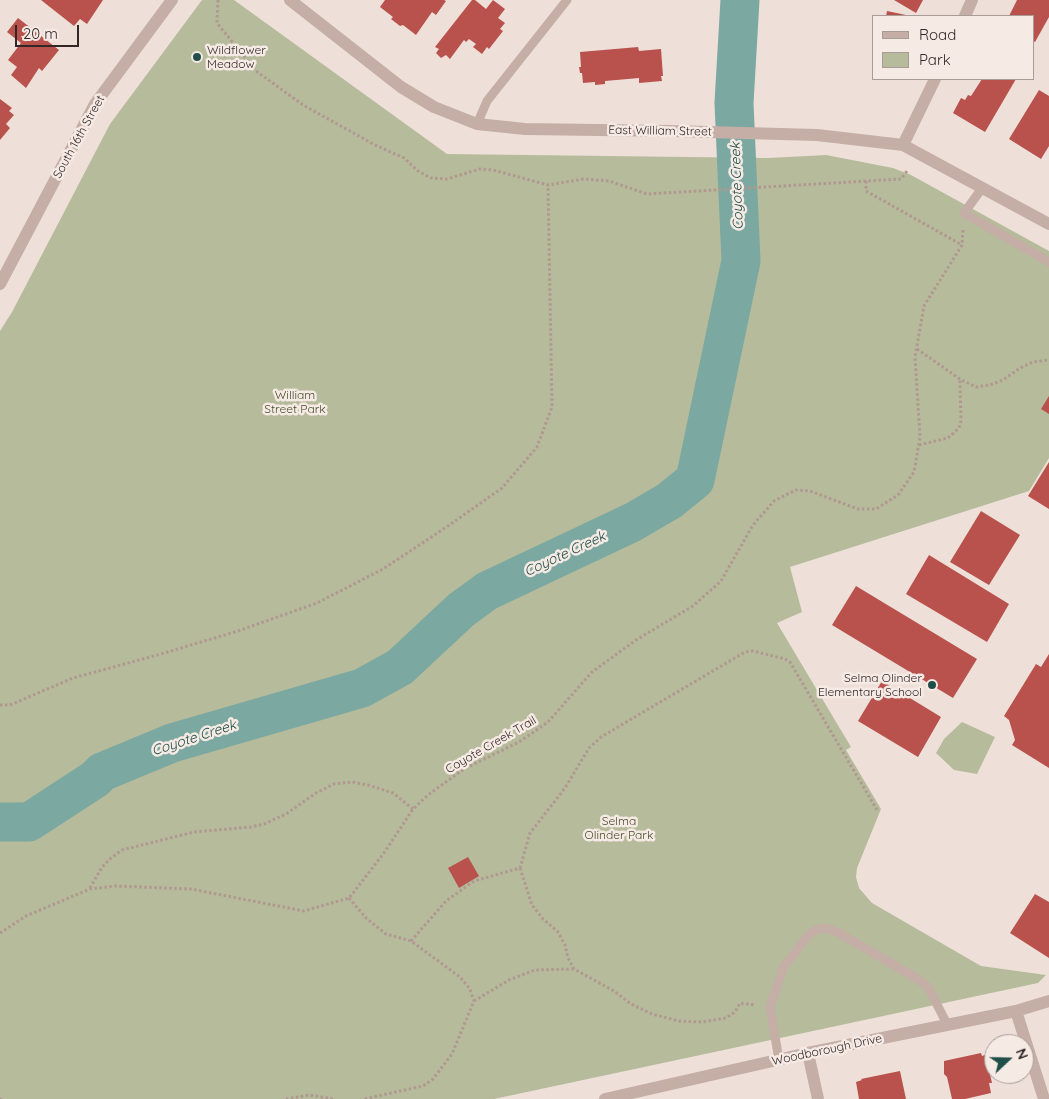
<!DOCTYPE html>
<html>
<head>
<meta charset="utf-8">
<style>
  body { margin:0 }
  #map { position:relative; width:1049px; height:1099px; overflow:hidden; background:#eee0d9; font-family:Quicksand,sans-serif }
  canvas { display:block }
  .legend { position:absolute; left:872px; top:15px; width:162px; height:65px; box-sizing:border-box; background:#f6eae4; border:1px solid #a79c98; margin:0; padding:6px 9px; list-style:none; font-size:15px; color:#312726 }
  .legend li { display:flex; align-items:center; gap:10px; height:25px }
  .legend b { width:25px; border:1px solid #a79c98 }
  .north { position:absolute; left:984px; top:1034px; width:50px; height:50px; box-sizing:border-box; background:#f6eae4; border:1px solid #a79c98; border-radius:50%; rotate:69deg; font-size:14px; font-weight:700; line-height:20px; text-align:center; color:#312726 }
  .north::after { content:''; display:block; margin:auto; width:18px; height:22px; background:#204e48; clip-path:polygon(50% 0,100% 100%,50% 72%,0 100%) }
  .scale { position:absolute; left:15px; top:25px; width:64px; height:22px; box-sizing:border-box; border:2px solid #312726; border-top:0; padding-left:6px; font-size:15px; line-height:18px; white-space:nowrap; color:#312726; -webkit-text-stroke:4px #f6eae4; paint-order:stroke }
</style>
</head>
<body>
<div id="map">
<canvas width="1049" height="1099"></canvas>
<ul class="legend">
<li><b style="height:6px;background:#c4aea6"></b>Road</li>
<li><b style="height:14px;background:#b6bb9b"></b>Park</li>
</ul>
<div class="north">N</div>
<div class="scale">20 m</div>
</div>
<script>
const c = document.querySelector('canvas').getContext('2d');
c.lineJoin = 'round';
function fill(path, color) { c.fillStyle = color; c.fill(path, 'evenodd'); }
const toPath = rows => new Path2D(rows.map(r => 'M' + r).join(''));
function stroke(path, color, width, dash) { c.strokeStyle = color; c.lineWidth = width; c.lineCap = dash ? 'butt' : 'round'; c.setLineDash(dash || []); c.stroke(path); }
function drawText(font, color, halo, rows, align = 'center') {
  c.font = font + ' Quicksand,sans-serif'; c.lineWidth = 5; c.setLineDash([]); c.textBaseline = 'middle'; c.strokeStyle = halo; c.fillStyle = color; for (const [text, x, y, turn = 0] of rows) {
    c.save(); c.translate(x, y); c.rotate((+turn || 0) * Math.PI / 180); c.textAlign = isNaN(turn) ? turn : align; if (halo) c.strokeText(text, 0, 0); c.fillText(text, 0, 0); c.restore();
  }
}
fill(toPath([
  [202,0,234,0,447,154,768,158,826,155,893,168,911,175,1049,251,1049,458,1029,491,790,567,802,612,777,623,851,747,846,750,881,809,857,868,856,877,859,888,872,903,981,966,1046,975,1038,983,494,1099,0,1099,0,331,12,312,110,124],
  [962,722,995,737,977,774,954,770,936,753,944,739]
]), '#b6bb9b');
stroke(toPath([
  [0,822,29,822,95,779,102,772,172,743,362,688,400,667,461,610,487,591,633,522,669,501,695,480,741,261,734,103,740,0]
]), '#7ba8a1', 39);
fill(toPath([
  [41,0,103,0,87,24,80,19,74,26],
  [385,0,444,0,446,1,436,15,432,12,416,35,403,25,400,26,391,19,393,17,380,7],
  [472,0,475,0,486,9,493,0,505,9,498,18,505,23,500,29,503,31,489,49,487,47,482,54,473,47,476,44,469,39,466,42,464,40,450,59,446,55,441,58,436,53,439,49,435,47],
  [894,0,923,0,916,13],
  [1017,0,1049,0,1049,17,1035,42,1033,41,1033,16,1009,16],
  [887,11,906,15,905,16,886,16],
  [18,18,59,50,42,71,39,68,26,88,11,75,17,67,8,60,21,43,7,32],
  [638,47,639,51,661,49,663,76,661,76,662,81,639,83,639,78,605,81,605,84,595,85,595,82,583,83,582,73,580,73,579,67,581,67,580,52],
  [982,79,1016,79,985,132,953,113,961,98,965,100,968,95,971,96],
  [1039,90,1049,96,1049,146,1041,159,1009,139],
  [0,99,12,108,9,111,14,115,6,124,10,128,0,140],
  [1049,396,1049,414,1041,409],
  [1049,462,1049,509,1028,496],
  [981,511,1020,535,989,585,950,562],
  [929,555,1009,604,987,642,906,594],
  [856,586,977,659,953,698,832,625],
  [1049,654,1049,768,1012,745,1015,740,1009,720,1004,716,1036,664,1041,667],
  [882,681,941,717,918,757,858,721],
  [468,857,479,876,459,888,448,868],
  [1035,894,1049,902,1049,958,1010,933],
  [981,1053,982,1056,988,1054,991,1070,989,1070,992,1083,989,1083,991,1093,965,1099,952,1099,947,1077,944,1074,944,1061],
  [900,1071,906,1099,859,1099,856,1082,862,1080,861,1079]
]), '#b9514c');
stroke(toPath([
  [218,0,217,23,256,71,303,105,375,145,404,158,418,171,431,178,447,179,480,169,493,170,548,185,584,179,609,181,647,194,901,179,907,171],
  [866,181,866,191,962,245],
  [917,349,960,379,976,387,990,385,1003,380,1020,368,1033,362,1049,360],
  [919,445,948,438,959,428,961,421,960,379],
  [0,705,10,705,73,678,161,654,238,631,317,603,383,569,448,526,502,488,537,447,552,407,548,185],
  [520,868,532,905,543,919,558,932,565,945,568,958,574,969,614,991,631,1004,652,1014,679,1021,702,1022,726,1018,735,1012,740,1003,755,1005],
  [90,888,102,867,111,858,122,850,194,832,251,827,264,824,286,814,316,793,334,784,352,782,368,785,393,793,413,809],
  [349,898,366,918,386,934,411,941,460,977,470,989,474,1001,452,1054,433,1079,423,1086,364,1099],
  [0,933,26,916,90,889,115,886,191,889,304,911,349,898,384,853,413,809,428,795,464,769,519,742,548,722,592,672,636,640,693,606,721,581,753,525,774,501,796,490,810,491,858,509,876,509,898,495,914,472,920,437,915,357,924,306,962,245,963,228],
  [411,941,446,901,474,881,520,868,530,833,565,788,589,748,601,737,745,652,753,651,785,659,790,662,877,810],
  [474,1001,509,980,535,970,574,969],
  [0,1098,1,1099],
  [286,1099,309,1095,333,1099]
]), '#b09891', 3, [2.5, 2.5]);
stroke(toPath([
  [477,124,487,101,567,0],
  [983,187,964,213,1049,262],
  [779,1060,770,1007,783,968,806,938,815,930,826,928,839,933,916,978,928,987,947,1024]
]), '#c4aea6', 9);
stroke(toPath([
  [965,16,972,0],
  [903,145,935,79],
  [0,284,95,104,172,0],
  [1016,1011,1044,1099],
  [808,1053,818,1099],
  [605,1099,808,1053,1016,1011,1049,1001]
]), '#c4aea6', 12);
stroke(toPath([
  [290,0,401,87,434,107,477,124,525,129,672,131,817,135,903,145,1049,224]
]), '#c4aea6', 12);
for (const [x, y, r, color] of [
  [197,57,5,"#204e48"],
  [932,685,5,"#204e48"]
]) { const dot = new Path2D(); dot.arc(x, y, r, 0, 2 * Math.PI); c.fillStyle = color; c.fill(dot); stroke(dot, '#f6eae4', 2); }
drawText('12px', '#312726', '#f6eae4', [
  ["Wildflower",207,50],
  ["Meadow",207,64],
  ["Selma Olinder",922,678,"right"],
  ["Elementary School",922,692,"right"]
], 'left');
drawText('12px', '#312726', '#f6eae4', [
  ["East William Street",660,131,1],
  ["South 16th Street",79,137,-61],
  ["Coyote Creek Trail",491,745,-30],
  ["Woodborough Drive",827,1050,-12]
]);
drawText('12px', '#474d2d', '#f6eae4', [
  ["William",295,395],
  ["Street Park",295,409],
  ["Selma",619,821],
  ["Olinder Park",619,835]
]);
drawText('italic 14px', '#204e48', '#f6eae4', [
  ["Coyote Creek",737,186,-92],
  ["Coyote Creek",565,554,-25],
  ["Coyote Creek",194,738,-18]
]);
</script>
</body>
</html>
